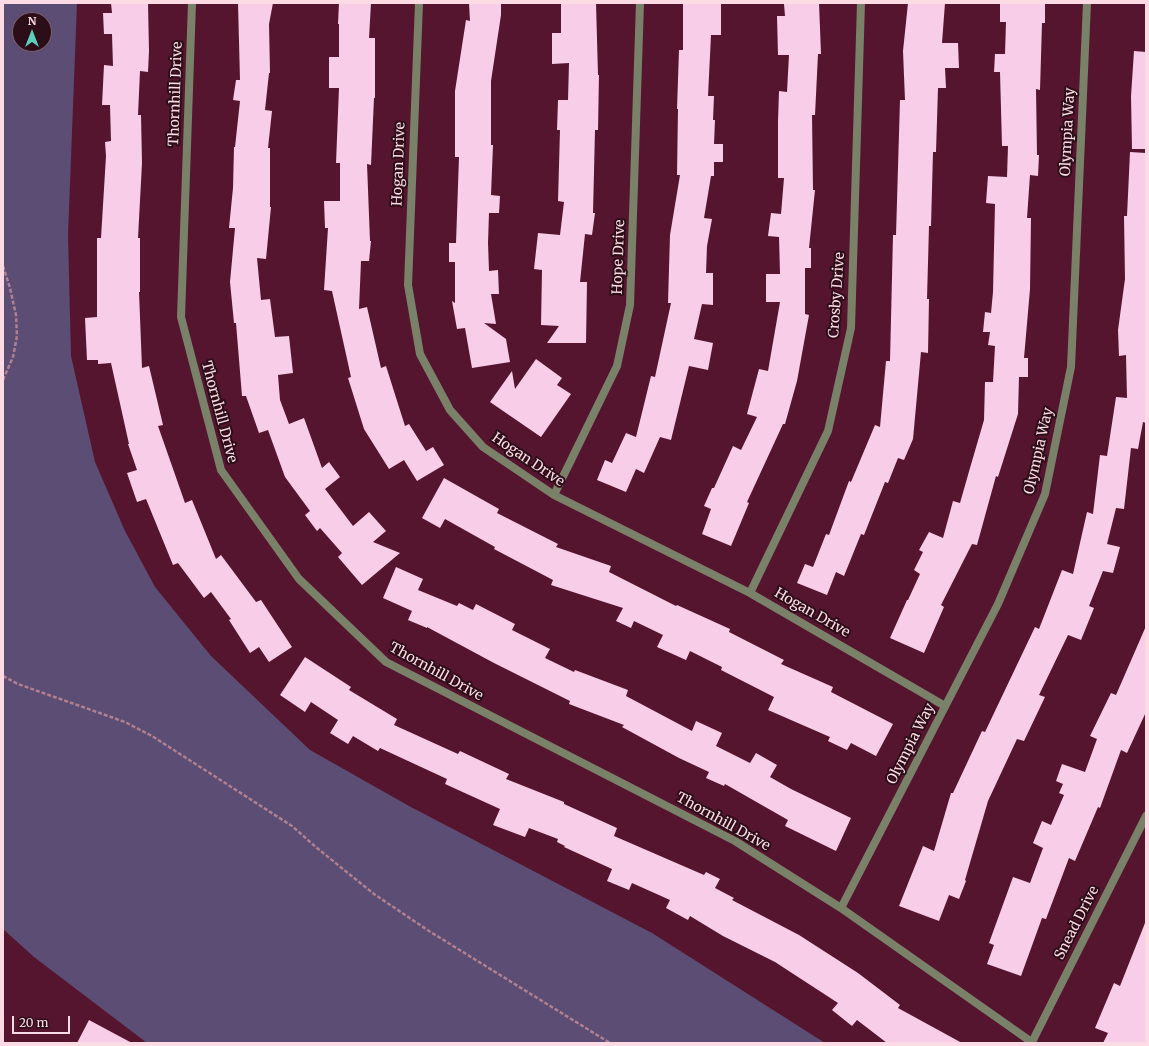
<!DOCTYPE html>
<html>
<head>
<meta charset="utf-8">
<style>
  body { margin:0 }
  #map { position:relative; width:1149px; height:1046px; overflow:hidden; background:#56152f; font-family:Merriweather,serif }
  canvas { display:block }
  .frame { position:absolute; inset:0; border:4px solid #fddbe4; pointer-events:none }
  .north { position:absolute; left:12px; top:12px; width:40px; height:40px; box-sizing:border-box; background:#2b0e18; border:1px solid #7f606a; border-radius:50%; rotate:0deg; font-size:11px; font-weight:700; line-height:16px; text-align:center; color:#fddbe4 }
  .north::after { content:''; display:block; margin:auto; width:14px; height:18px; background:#5cceba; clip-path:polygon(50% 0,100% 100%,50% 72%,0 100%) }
  .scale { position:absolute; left:12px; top:1016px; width:58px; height:18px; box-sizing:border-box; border:2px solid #fddbe4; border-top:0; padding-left:5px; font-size:12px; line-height:14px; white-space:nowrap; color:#fddbe4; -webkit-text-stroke:3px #2b0e18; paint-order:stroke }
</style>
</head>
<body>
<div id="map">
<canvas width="1149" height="1046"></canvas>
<div class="frame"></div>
<div class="north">N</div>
<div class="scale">20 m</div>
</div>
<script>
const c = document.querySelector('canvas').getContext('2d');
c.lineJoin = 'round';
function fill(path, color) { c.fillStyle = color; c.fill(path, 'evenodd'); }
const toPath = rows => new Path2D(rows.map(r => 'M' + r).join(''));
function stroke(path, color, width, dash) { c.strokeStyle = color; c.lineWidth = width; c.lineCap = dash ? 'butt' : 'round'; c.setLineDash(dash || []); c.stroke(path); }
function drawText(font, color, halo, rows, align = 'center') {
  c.font = font + ' Merriweather,serif'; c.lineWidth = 4; c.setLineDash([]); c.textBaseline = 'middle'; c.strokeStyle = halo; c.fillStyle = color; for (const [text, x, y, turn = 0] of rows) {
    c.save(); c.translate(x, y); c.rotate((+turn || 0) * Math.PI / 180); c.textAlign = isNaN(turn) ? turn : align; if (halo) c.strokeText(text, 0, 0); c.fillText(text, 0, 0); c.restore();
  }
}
fill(toPath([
  [3,3,77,3,68,235,71,356,95,462,125,531,155,587,211,656,310,750,409,806,652,933,825,1043,147,1043,34,957,3,929],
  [20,20,44,20,44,44,20,44]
]), '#5b4d73');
fill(toPath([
  [111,3,148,3,149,51,148,72,140,71,138,115,141,115,142,163,138,238,140,238,140,292,139,292,142,368,149,366,163,425,158,426,185,503,192,500,216,559,221,555,256,602,261,600,292,647,269,662,259,647,250,653,229,620,231,619,211,592,204,598,178,563,173,565,146,499,137,502,127,473,137,470,128,444,129,444,111,363,98,364,98,360,87,360,85,318,97,317,97,238,101,238,106,156,105,142,111,141,110,105,102,105,104,65,113,66,112,34,104,34,103,13,112,13],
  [238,3,273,3,269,24,270,73,269,73,265,110,272,111,268,148,270,148,270,207,271,207,266,259,257,258,261,300,270,299,275,337,289,336,293,373,278,375,280,400,289,424,304,418,322,468,329,462,340,477,325,489,353,526,369,512,386,531,373,542,400,553,362,585,338,557,342,553,320,528,317,531,305,515,310,511,285,477,268,430,259,433,246,396,242,396,236,323,234,323,230,282,235,228,229,228,233,188,234,147,235,147,240,101,233,100,236,80,240,80],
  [339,3,371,3,369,38,375,38,375,98,374,98,371,165,367,164,370,241,371,241,369,261,361,261,359,309,367,307,381,368,386,366,405,426,409,424,426,451,433,447,444,465,417,481,404,460,389,469,364,429,348,378,351,377,332,291,324,290,328,228,325,228,324,201,340,201,340,163,336,163,339,88,329,88,329,57,339,57,339,24,338,24],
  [469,3,501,3,501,15,491,81,491,145,493,145,491,195,500,196,499,213,489,213,488,243,489,271,498,270,499,294,491,294,496,324,484,323,506,339,510,362,472,368,465,328,457,329,452,301,455,303,455,262,449,262,449,243,456,243,459,157,455,157,455,91,466,20,470,21],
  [561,3,596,3,598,75,599,75,598,130,595,130,593,213,595,213,592,235,585,234,580,282,587,282,586,343,547,343,559,326,541,325,542,270,534,269,538,233,560,235,564,202,558,201,560,130,557,130,558,100,568,100,569,63,552,64,552,33,561,33],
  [683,3,721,3,721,35,711,35,708,96,714,96,713,120,715,120,714,144,723,144,723,162,714,162,714,176,711,176,704,218,712,219,707,246,706,273,713,273,713,305,702,304,694,339,713,343,708,370,689,366,671,440,660,437,644,473,636,469,626,492,597,480,605,460,612,463,626,433,636,437,651,376,655,377,671,303,668,303,670,235,680,175,677,175,678,109,677,109,679,50,683,50],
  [819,3,821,54,818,54,815,115,812,115,813,190,815,190,809,248,811,248,811,268,805,268,805,314,809,315,797,381,785,424,783,424,747,502,749,503,731,546,702,534,711,509,704,506,712,488,714,488,733,446,741,450,757,417,747,414,759,369,768,371,780,302,766,302,766,274,780,274,779,237,768,236,771,213,781,214,784,178,778,178,778,122,779,91,787,92,789,55,778,55,777,16,785,16,784,4],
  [908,3,945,3,942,43,958,43,959,68,945,68,946,88,938,88,936,152,933,152,931,226,929,226,927,299,929,299,928,353,921,352,913,439,904,460,898,458,888,483,885,482,864,535,861,534,844,576,836,572,827,595,797,583,805,564,813,567,826,534,829,535,849,481,851,482,875,425,880,427,886,361,890,361,893,235,896,235,900,100,905,100,903,51],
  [1000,3,1045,3,1045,23,1042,23,1040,90,1036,89,1037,155,1039,155,1038,176,1030,175,1027,218,1031,218,1030,289,1024,358,1028,358,1028,377,1019,377,1018,414,998,477,996,476,977,545,972,544,941,605,944,607,924,653,890,638,907,600,908,600,920,574,914,570,923,552,919,550,929,532,943,538,953,501,960,503,970,468,984,420,985,382,993,382,995,346,988,345,990,332,983,332,985,312,991,313,993,292,995,204,986,203,988,176,1007,177,1008,146,1002,146,1000,72,994,72,995,54,1005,54,1006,22,1000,22],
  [1134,51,1146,52,1146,149,1132,149,1131,96],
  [1130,152,1146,153,1146,423,1143,422,1138,449,1131,448,1124,509,1116,508,1107,544,1120,547,1113,573,1103,571,1089,606,1094,608,1081,640,1068,635,1039,695,1045,697,1024,741,1017,739,988,801,965,880,966,881,959,899,949,895,939,921,899,906,923,846,934,851,951,793,953,793,982,731,985,732,1035,627,1039,629,1062,570,1073,574,1087,512,1093,514,1100,455,1107,456,1116,397,1127,398,1126,355,1119,356,1118,330,1125,279,1124,216,1127,216],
  [536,359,562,378,557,385,571,394,541,437,490,402,512,371,515,389],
  [444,478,499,509,497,513,558,544,556,547,611,566,609,572,676,606,677,605,730,629,729,632,784,660,781,664,833,687,831,692,893,724,876,756,851,743,847,750,828,741,830,737,768,710,774,697,721,670,722,667,690,651,686,660,657,647,663,635,634,621,631,628,616,621,623,608,551,585,553,580,494,549,495,547,445,519,440,528,422,518],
  [396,567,423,579,418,590,457,606,459,603,473,610,476,604,515,624,512,630,550,649,545,658,574,672,575,670,628,690,626,696,692,731,696,721,722,733,716,746,750,763,756,753,777,765,770,777,791,789,851,818,836,851,785,826,788,820,725,784,724,786,706,778,709,772,679,758,622,727,624,725,569,704,570,701,494,663,427,627,427,628,408,620,412,611,383,598],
  [1146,626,1146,712,1127,753,1121,750,1100,808,1098,807,1075,861,1069,858,1046,919,1042,918,1021,976,987,964,994,945,989,943,1013,877,1030,883,1043,848,1033,843,1042,821,1051,825,1064,795,1059,793,1063,784,1056,781,1062,764,1085,772,1097,739,1090,736,1111,693,1116,695],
  [305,657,351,687,349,690,397,719,394,725,458,754,460,751,509,774,506,779,564,802,564,804,617,828,614,836,704,875,706,872,720,879,715,888,734,898,732,900,799,935,858,973,900,1005,898,1008,962,1043,887,1043,857,1020,852,1026,832,1010,838,1003,775,962,723,936,690,916,688,920,666,908,670,900,632,883,629,890,607,881,612,869,564,847,565,846,557,842,558,839,529,828,525,837,493,825,500,809,445,784,447,779,380,748,378,751,353,736,348,744,330,733,338,720,311,702,305,712,280,695],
  [1145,923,1146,923,1146,1043,1103,1043,1108,1033,1095,1028,1114,983,1120,986],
  [89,1020,132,1043,77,1043]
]), '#f7cde8');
stroke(toPath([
  [3,266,10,288,16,315,17,336,13,357,3,380],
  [3,676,18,684,125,722,152,736,292,826,317,848,374,894,429,931,610,1043]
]), '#b08091', 2.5, [4, 2]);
stroke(toPath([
  [192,3,181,317,221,470,299,579,386,662,735,841,841,908,1033,1043],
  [419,3,408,285,420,354,450,410,483,447,554,495,750,593,945,706],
  [554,495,617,366,630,305,640,3],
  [750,593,828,431,851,328,861,3],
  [841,908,998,604,1045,494,1071,367,1087,3],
  [1032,1042,1146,816]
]), '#7a8169', 8);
drawText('14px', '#fddbe4', '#2b0e18', [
  ["Thornhill Drive",176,94,-88],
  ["Olympia Way",1068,132,-87],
  ["Hogan Drive",399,164,-88],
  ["Hope Drive",619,257,-88],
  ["Crosby Drive",837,295,-86],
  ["Thornhill Drive",219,412,75],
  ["Olympia Way",1039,451,-77],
  ["Hogan Drive",528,460,34],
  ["Hogan Drive",812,613,30],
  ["Thornhill Drive",436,672,29],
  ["Olympia Way",911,744,-63],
  ["Thornhill Drive",723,822,29],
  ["Snead Drive",1077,923,-63]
]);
</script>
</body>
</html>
